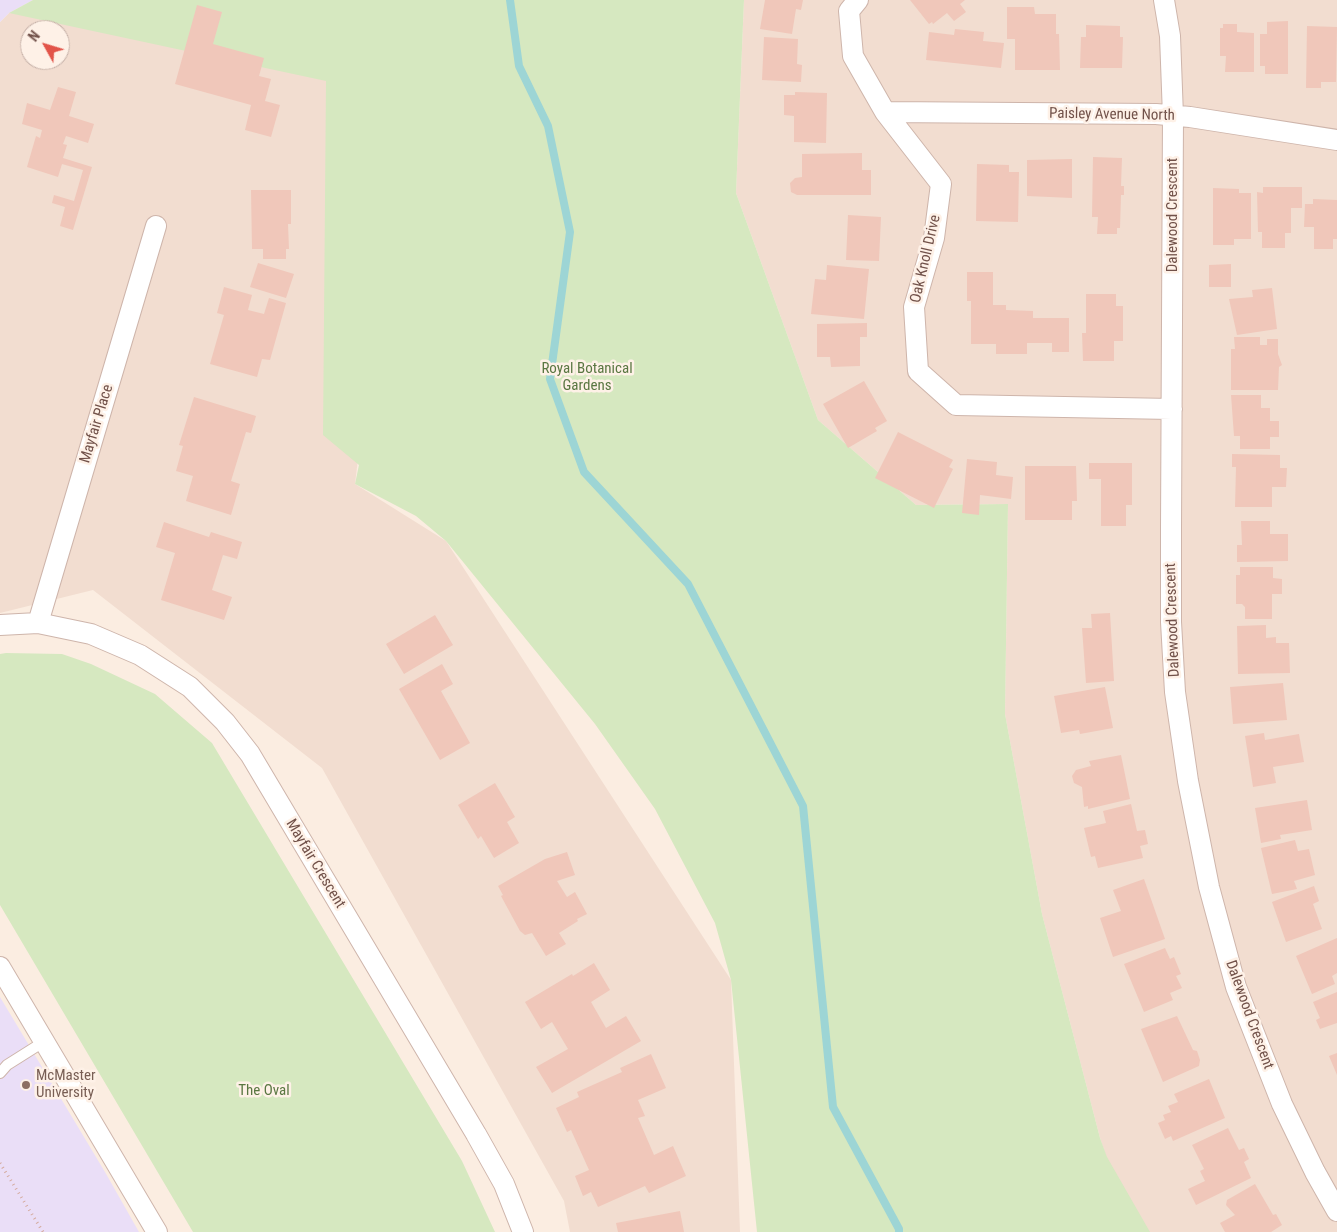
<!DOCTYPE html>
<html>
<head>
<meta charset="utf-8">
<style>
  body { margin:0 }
  #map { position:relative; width:1337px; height:1232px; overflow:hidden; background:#fbede1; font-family:"Roboto Condensed",sans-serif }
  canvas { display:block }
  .north { position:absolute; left:20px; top:20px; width:50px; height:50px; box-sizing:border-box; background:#fef1e7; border:1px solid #c6b1a8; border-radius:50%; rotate:309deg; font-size:14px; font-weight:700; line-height:20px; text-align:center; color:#715149 }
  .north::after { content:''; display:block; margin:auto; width:18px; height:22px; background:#e25449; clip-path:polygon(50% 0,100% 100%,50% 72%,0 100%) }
</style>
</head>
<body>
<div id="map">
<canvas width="1337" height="1232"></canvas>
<div class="north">N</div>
</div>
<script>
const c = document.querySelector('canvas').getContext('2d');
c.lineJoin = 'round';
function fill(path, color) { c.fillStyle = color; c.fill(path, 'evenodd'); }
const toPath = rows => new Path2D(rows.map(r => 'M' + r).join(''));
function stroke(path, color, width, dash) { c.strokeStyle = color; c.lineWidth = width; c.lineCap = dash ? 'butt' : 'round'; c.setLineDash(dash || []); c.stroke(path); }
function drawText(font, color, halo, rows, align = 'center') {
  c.font = font + ' "Roboto Condensed",sans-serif'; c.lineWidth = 5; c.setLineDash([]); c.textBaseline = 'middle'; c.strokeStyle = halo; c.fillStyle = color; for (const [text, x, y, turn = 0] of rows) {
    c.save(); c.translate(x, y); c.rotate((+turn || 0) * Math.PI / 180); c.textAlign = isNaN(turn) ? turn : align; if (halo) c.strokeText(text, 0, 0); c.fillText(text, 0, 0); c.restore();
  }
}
fill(toPath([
  [744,0,1337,0,1337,1232,1131,1232,1100,1138,1042,914,1005,714,1008,504,916,505,818,420,736,193],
  [9,13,410,22,355,484,446,541,731,980,740,1232,570,1232,564,1201,322,768,93,590,0,613,0,22],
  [30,30,60,30,60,60,30,60]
]), '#f2ddd0');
fill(toPath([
  [0,0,33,0,9,13,0,22],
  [0,997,105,1172,139,1232,0,1232]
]), '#eadef7');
fill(toPath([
  [33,0,744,0,736,193,818,420,916,505,1008,504,1005,714,1042,914,1100,1138,1107,1157,1150,1232,757,1232,731,980,715,923,655,809,595,724,446,541,416,516,355,484,359,465,323,435,326,81,9,13],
  [6,653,62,654,91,664,155,694,212,743,462,1161,495,1232,193,1232,0,905,0,654]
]), '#d6e8c0');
stroke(toPath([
  [510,0,519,66,548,126,570,232,550,379,584,472,688,584,803,806,833,1107,899,1229,899,1232]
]), '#9dd5d5', 8);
fill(toPath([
  [765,0,803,0,801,10,796,9,792,34,760,29],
  [910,0,965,0,960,4,966,12,954,21,947,13,933,24,932,22,929,24],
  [197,5,222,12,213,44,264,58,259,76,271,79,265,101,280,105,271,137,245,130,251,105,175,84],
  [1007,7,1034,7,1035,14,1056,14,1056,34,1059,34,1060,70,1015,70,1015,39,1007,39],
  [1288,21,1288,74,1265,74,1265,66,1260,66,1260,34,1267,34,1267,22],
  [1223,24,1237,24,1237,32,1254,33,1254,72,1225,72,1226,56,1220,56,1220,28,1223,28],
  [1086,25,1120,26,1120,37,1123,37,1122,68,1080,68,1081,37,1086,37],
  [1307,26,1337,27,1336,82,1321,82,1321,88,1306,88],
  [955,29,984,32,983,41,1004,43,1001,68,926,60,929,32,954,35],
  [764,37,798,39,797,64,802,65,801,82,762,80],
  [58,87,76,92,69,116,94,124,88,143,66,136,63,144,67,145,63,158,92,167,73,230,60,226,65,207,52,203,54,195,74,201,83,170,62,164,58,177,27,167,36,136,40,138,42,130,22,124,27,103,50,110],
  [795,92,827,93,826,143,794,142,794,116,784,115,784,95,795,95],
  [862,153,862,170,871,170,871,195,797,195,791,192,790,183,795,178,802,177,802,154],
  [1093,157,1122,158,1121,186,1124,186,1124,195,1121,195,1120,228,1117,228,1117,234,1097,234,1098,217,1092,217],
  [1072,159,1072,198,1027,196,1027,160],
  [977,164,1009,165,1009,172,1019,172,1018,222,976,221],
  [1263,187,1302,187,1302,208,1291,208,1291,233,1285,233,1285,248,1262,248,1262,232,1258,232,1257,192,1263,193],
  [1213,188,1239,189,1239,193,1251,193,1251,239,1234,239,1234,245,1213,245],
  [251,190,291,190,291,224,288,224,289,249,286,249,286,259,263,259,263,249,252,249],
  [1313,199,1337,200,1337,239,1333,239,1333,249,1314,249,1314,227,1304,227,1305,204,1313,204],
  [848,215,881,217,879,261,846,260],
  [258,263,294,274,286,298,250,287],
  [1231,264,1231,287,1209,287,1209,265],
  [827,265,869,269,864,319,811,314,815,279,826,280],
  [967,272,993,272,993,305,1006,305,1006,310,1033,311,1033,318,1069,318,1069,352,1052,352,1052,343,1027,343,1027,354,996,354,996,344,971,344,971,301,967,301],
  [224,287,252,295,248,310,264,314,269,298,286,303,270,360,262,359,257,377,210,364,224,315,217,313],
  [1272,288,1277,329,1237,335,1229,299,1253,297,1252,290],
  [1086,294,1116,294,1116,306,1123,306,1123,341,1114,341,1114,361,1083,361,1082,333,1086,333],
  [867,323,867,337,860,337,860,366,831,367,830,357,817,357,817,324],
  [1234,337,1260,337,1260,345,1267,345,1267,339,1278,339,1278,354,1282,365,1279,367,1278,390,1231,390,1231,349,1235,349],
  [864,381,887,421,875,428,877,431,848,448,823,404],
  [1231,395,1261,395,1261,408,1270,408,1270,421,1279,421,1279,437,1270,437,1270,449,1240,449,1240,436,1234,436],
  [194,397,256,416,251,433,246,432,231,481,240,484,231,515,186,501,193,476,176,471,183,446,179,445],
  [898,432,953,460,949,467,953,469,934,508,875,478],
  [1232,454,1280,455,1280,468,1287,468,1286,487,1272,487,1272,507,1235,507,1236,467,1232,467],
  [967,459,997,462,996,475,1013,477,1011,499,980,495,979,515,962,513],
  [1089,463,1132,463,1132,505,1126,505,1126,526,1101,526,1101,479,1089,479],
  [1025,466,1076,466,1077,501,1072,501,1072,520,1025,520],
  [1241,521,1270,521,1270,534,1288,534,1288,561,1237,562,1237,545,1242,545],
  [164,522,209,537,211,532,242,542,237,559,223,555,212,590,232,597,224,620,161,600,175,553,156,547],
  [1240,567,1273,567,1273,578,1282,579,1282,594,1272,594,1272,619,1245,619,1245,607,1242,604,1236,604,1236,575,1240,575],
  [1110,613,1114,681,1086,683,1082,628,1092,628,1091,614],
  [435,615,453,645,404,674,386,644],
  [1266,625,1266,638,1276,637,1276,643,1289,643,1290,673,1238,674,1237,626],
  [442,664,453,684,441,691,470,743,440,760,399,689],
  [1283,683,1287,720,1233,724,1230,687],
  [1105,687,1113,728,1080,734,1079,730,1061,733,1054,696],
  [1264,733,1265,740,1299,734,1304,762,1273,767,1276,783,1253,787,1245,736],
  [1121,755,1130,799,1088,809,1088,806,1084,807,1082,787,1074,783,1072,776,1076,770,1091,766,1089,761],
  [495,783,515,817,507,822,519,843,494,858,481,836,478,839,458,805],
  [1307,800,1312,830,1280,835,1281,839,1261,843,1255,808],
  [1131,804,1137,831,1145,830,1148,844,1140,846,1143,858,1098,868,1095,856,1091,857,1084,828,1106,823,1103,811],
  [1295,840,1298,851,1309,849,1315,875,1294,881,1297,889,1272,894,1261,848],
  [567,852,575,875,557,881,567,897,575,892,587,914,577,919,578,921,559,933,566,944,546,956,532,933,525,935,520,931,501,896,503,895,498,886,545,859],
  [1144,879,1165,939,1113,957,1100,918,1121,911,1113,890],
  [1314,886,1319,901,1313,904,1322,929,1286,942,1272,902],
  [1337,938,1337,973,1332,976,1335,984,1312,994,1296,956],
  [1165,948,1170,959,1174,957,1181,974,1176,976,1182,988,1170,993,1173,1000,1144,1012,1124,964],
  [594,963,610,990,591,1002,606,1028,626,1016,641,1041,552,1093,536,1067,568,1049,552,1022,541,1029,525,1002,572,974,573,976],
  [1337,992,1337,1023,1320,1029,1316,1020,1320,1018,1313,1002],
  [1177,1016,1193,1050,1197,1051,1200,1060,1199,1066,1163,1082,1141,1029],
  [1337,1053,1337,1075,1329,1056],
  [651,1054,666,1088,638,1100,645,1116,638,1118,654,1155,673,1146,686,1176,649,1193,645,1186,598,1207,591,1192,583,1196,575,1176,589,1170,571,1130,567,1132,556,1108,579,1097,577,1092,622,1072,620,1068],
  [1209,1079,1225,1118,1173,1141,1171,1136,1165,1139,1158,1123,1165,1120,1163,1115,1171,1112,1168,1106,1178,1102,1174,1094],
  [1228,1128,1239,1150,1244,1148,1249,1159,1244,1162,1251,1178,1196,1205,1188,1189,1205,1181,1200,1171,1204,1169,1192,1145],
  [1255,1184,1273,1215,1276,1214,1282,1225,1271,1232,1225,1232,1220,1223,1235,1215,1226,1205,1227,1200],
  [680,1211,684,1232,618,1232,616,1223]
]), '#f0c7ba');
const service = toPath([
  [0,1073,7,1065,45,1041]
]);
const minor = toPath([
  [858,0,849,11,853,56,885,112,941,184,934,238,914,307,918,371,956,405,1172,409],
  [1164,0,1170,36,1173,116,1171,527,1171,622,1175,692,1188,781,1209,887,1236,987,1282,1104,1315,1172,1337,1211],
  [885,112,1156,114,1190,117,1337,140],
  [38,623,156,226],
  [0,625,38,623,91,634,140,655,190,687,225,722,250,754,476,1134,504,1184,523,1232],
  [0,967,157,1232]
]);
stroke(service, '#ceb5ab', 12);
stroke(minor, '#ceb5ab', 22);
stroke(toPath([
  [0,1163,43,1232]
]), '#d4aa9d', 3, [1, 4]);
stroke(service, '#fff', 10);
stroke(minor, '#fff', 20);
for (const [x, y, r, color] of [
  [26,1085,5,"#8d6e63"]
]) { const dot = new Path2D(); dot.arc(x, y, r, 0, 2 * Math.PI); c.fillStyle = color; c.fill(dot); stroke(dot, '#fef1e7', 2); }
drawText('15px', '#715149', '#fef1e7', [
  ["Paisley Avenue North",1112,115,1],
  ["Dalewood Crescent",1173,215,-90],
  ["Oak Knoll Drive",926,259,-77],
  ["Mayfair Place",97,424,-73],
  ["Dalewood Crescent",1173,620,-92],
  ["Mayfair Crescent",315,864,59],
  ["Dalewood Crescent",1249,1015,70]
]);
drawText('15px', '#5a7742', '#fef1e7', [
  ["Royal Botanical",587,369],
  ["Gardens",587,386],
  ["The Oval",264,1091]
]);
drawText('15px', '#785e54', '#fef1e7', [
  ["McMaster",36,1076],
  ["University",36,1093]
], 'left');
</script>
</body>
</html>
